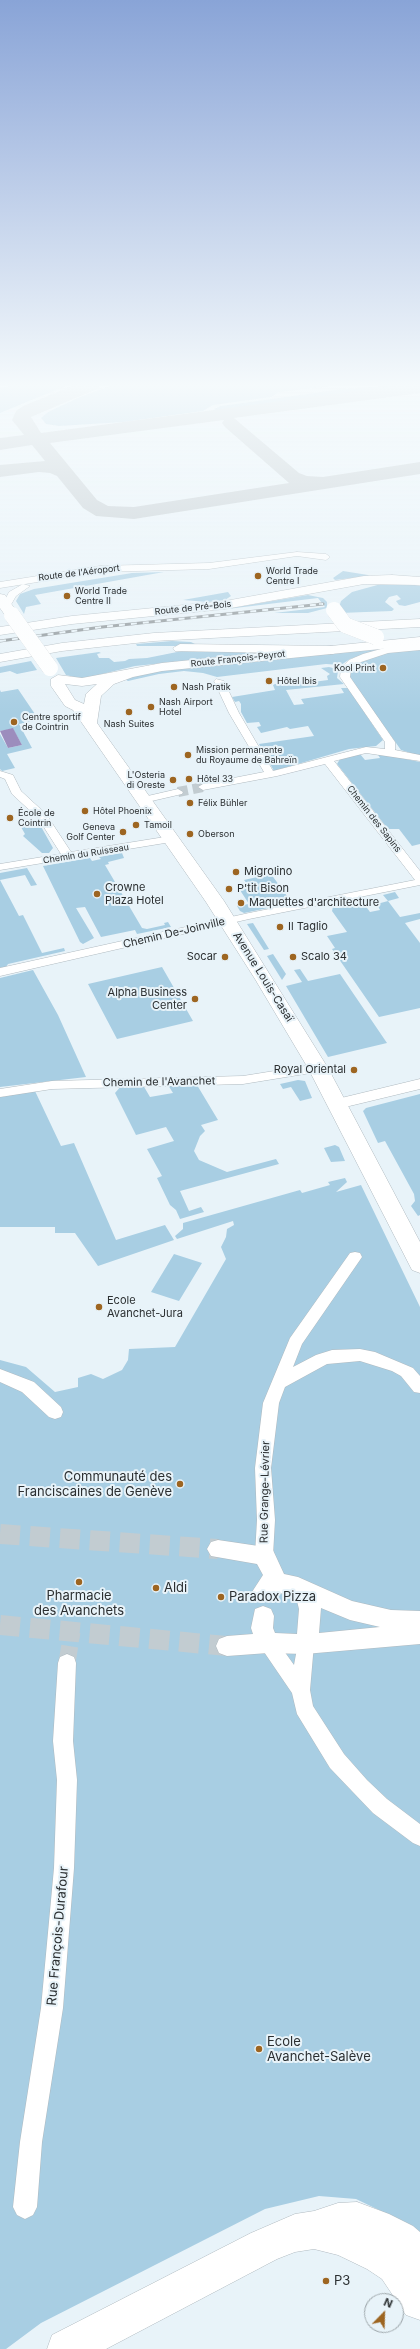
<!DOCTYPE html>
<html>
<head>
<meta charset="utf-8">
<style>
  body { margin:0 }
  #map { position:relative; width:420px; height:2349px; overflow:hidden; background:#e8f3f9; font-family:Inter,sans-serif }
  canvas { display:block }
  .north { position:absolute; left:364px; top:2293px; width:40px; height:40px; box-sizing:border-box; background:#e8f3f9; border:1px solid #9ca5a9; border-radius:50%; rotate:23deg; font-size:11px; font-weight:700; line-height:16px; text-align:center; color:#2b2f31 }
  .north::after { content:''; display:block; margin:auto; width:14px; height:18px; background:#9d6521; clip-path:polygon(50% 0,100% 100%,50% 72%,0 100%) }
</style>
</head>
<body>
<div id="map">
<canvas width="420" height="2349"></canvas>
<div class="north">N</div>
</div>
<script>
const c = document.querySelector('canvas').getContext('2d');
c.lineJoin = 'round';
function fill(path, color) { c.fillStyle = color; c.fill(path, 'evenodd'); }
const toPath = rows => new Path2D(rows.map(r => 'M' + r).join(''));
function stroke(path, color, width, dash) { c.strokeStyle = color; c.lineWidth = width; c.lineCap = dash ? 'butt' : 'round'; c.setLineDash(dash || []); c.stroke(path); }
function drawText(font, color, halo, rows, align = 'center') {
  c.font = font + ' Inter,sans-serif'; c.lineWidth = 4; c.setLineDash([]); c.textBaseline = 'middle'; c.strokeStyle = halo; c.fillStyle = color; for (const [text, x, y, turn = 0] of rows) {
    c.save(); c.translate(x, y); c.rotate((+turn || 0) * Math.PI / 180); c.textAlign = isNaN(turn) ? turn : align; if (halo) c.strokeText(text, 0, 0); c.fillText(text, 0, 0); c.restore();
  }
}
fill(toPath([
  [18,385,68,385,0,413,0,388],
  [114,385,339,385,279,392,271,397,213,405,203,411,124,422,59,426,46,424,41,418,48,412,80,397],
  [403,385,217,411,214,409,221,406,343,389],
  [343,571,368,575,369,576,335,580,333,578],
  [164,572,35,595,41,604,26,607,24,614,16,601,20,594,34,589,132,573],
  [405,583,420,586,420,602,405,606,399,605,396,601,401,599,397,595,389,597,385,602,394,609,392,611,340,613,339,607,341,601,352,592,381,584],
  [228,592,231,596,225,600,208,602,183,600],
  [308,595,323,598,327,602,327,608,308,613,274,613,325,607,318,598,219,610],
  [172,641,191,642,199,646,137,646,136,644],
  [420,644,372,652,350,659,341,665,326,664,217,677,203,673,184,671,159,674,128,681,123,678,146,672],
  [420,649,420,756,401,750,349,677,352,668,361,660,390,652],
  [182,651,271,652,135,666,82,679,66,675,56,658,99,652,101,653,97,654,99,658,109,658,114,662,125,661,129,659,147,658],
  [31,661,37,670,17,674,10,671,0,673,0,667],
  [329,667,341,670,338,671,337,678,344,684,286,690,294,705,304,704,301,699,344,693,341,688,348,688,383,740,376,746,349,749,274,771,259,744,314,736,308,726,290,729,287,727,261,733,257,727,261,726,259,722,247,723,241,712,241,704,239,701,235,702,232,697,275,690,273,685,275,684,311,680,313,682,328,680,327,676,330,674,321,668],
  [18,689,39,720,19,724,32,748,7,754,15,768,2,771,0,769,0,734,8,748,22,745,13,729,0,731,0,690,1,692],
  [377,753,420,762,420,844,412,846,399,829,388,829,337,764,340,759,360,754,365,760,380,758],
  [39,823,53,848,49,853,42,853,23,836,25,834,21,827],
  [122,853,124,858,108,862,109,864,105,865,142,928,147,929,165,925,164,923,168,922,171,927,137,934,135,930,101,937,85,907,76,908,94,938,83,944,80,942,43,866,90,858,92,861,101,859,99,857],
  [27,868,37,885,31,886,25,875,0,880,19,916,23,915,42,953,64,948,65,951,8,964,6,967,0,968,0,873],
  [271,874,292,903,244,913,240,911,237,906,249,904,238,887,248,885,244,880],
  [395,892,399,898,388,901,400,917,420,913,420,919,405,923,420,943,420,1008,379,1017,332,949,335,948,327,936,347,932,332,911,333,907,340,906,337,902,359,897,370,912,380,910,377,904,388,901,383,895],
  [253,923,269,949,264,950,247,924],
  [273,954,286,974,282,980,267,956],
  [162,967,193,1021,117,1039,88,984],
  [300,969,308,981,340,974,387,1043,328,1057,286,986,302,982,294,970],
  [33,970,58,1015,86,1077,0,1087,0,978],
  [298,1080,305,1081,312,1098,300,1101,291,1087,283,1089,280,1084],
  [122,1085,143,1085,150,1097,173,1093,168,1085,197,1085,218,1120,201,1125,205,1131,200,1136,194,1151,199,1160,227,1172,276,1159,279,1164,180,1191,189,1211,201,1207,204,1212,180,1219,176,1210,170,1205,157,1178,162,1176,147,1149,174,1141,166,1127,136,1135,115,1093],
  [35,1091,61,1146,74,1143,116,1240,165,1225,174,1240,98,1266,75,1233,55,1233,55,1227,0,1227,0,1097],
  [420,1094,420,1215,418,1216,411,1206,415,1201,414,1194,385,1141,378,1143,363,1111,366,1108],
  [335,1145,339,1147,345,1161,331,1162,324,1148],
  [345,1178,347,1182,336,1192,361,1185,420,1307,420,2238,406,2223,356,2199,319,2196,265,2209,41,2323,6,2349,0,2349,0,1360,26,1367,55,1392,78,1387,78,1378,91,1374,103,1379,122,1370,128,1360,129,1349,175,1347,226,1259,221,1247,226,1237,227,1229,234,1225,233,1221,177,1239,175,1236,183,1229,183,1223,300,1190,302,1193,330,1185,328,1182],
  [174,1254,202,1263,179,1301,151,1292]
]), '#a8cee3');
fill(toPath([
  [13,728,22,745,8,748,0,731]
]), '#9c8dbd');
fill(toPath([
  [75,385,100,385,97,389,31,417,41,433,401,385,420,385,420,393,234,418,299,473,307,476,323,477,420,462,420,474,134,519,96,516,83,508,57,476,50,473,39,472,0,477,0,465,45,461,32,445,0,450,0,438,24,435,12,420,16,411,23,406,75,385],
  [224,420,222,423,225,427,289,483,134,507,108,506,97,500,50,443,224,420]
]), '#bcc5ca');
stroke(toPath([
  [178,792,203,787]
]), '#c2ccd1', 10, [10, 5]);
stroke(toPath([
  [67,1663,72,1632]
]), '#c2ccd1', 17, [17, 8]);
stroke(toPath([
  [0,1534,218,1549],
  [0,1625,227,1646]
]), '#c2ccd1', 20, [20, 10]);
const minor = toPath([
  [297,552,326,554,330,557,326,560,297,556,209,569,100,572,0,588,0,582,100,566,209,563,297,552],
  [23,584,30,586,16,596,9,608,3,608,2,606,9,592,23,584],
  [420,644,420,650,388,653,355,664,351,669,350,677,395,742,395,750,420,755,420,761,366,753,334,761,420,871,420,885,249,919,0,976,0,968,249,913,415,880,325,764,277,776,203,790,198,787,203,784,264,772,229,713,214,681,216,679,224,681,239,713,273,771,366,747,385,749,385,742,340,677,341,668,349,660,363,654,388,647,420,644],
  [0,771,13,775,21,791,46,814,71,852,171,836,176,839,171,842,0,870,0,864,61,854,38,818,12,794,5,779,0,777,0,771],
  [178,789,183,792,182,794,143,803,138,800,139,798,178,789],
  [318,1064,325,1068,323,1071,243,1084,52,1089,0,1097,0,1089,52,1081,243,1076,318,1064],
  [355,1252,360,1253,362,1257,302,1344,293,1367,316,1355,332,1350,360,1349,375,1352,413,1368,420,1376,420,1393,414,1392,401,1376,392,1371,360,1361,327,1364,285,1387,279,1403,271,1468,275,1520,273,1555,270,1560,264,1563,258,1560,255,1555,257,1520,255,1468,263,1403,290,1338,350,1253,355,1252],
  [0,1369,34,1382,61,1407,63,1412,61,1417,55,1419,49,1417,22,1392,0,1382,0,1369],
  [268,1635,274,1637,294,1665,299,1638,305,1636,311,1638,314,1644,310,1690,313,1706,344,1754,367,1780,387,1799,420,1824,420,1846,413,1843,373,1813,330,1768,297,1714,292,1693,262,1649,259,1643,262,1637,268,1635],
  [67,1654,74,1657,76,1663,73,1741,77,1780,74,1868,63,2008,42,2142,37,2207,33,2215,25,2219,17,2215,13,2207,20,2142,41,2008,54,1868,57,1780,53,1741,58,1663,60,1657,67,1654]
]);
const tertiary = toPath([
  [420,1079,420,1089,337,1109,331,1108,329,1104,331,1100,337,1099,420,1079],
  [218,1540,272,1548,284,1574,298,1577,352,1601,391,1610,420,1611,420,1644,305,1654,268,1653,227,1656,219,1653,216,1646,219,1639,227,1636,253,1634,251,1628,255,1609,263,1606,271,1609,274,1616,273,1628,275,1633,297,1634,299,1609,297,1601,289,1594,274,1593,271,1599,263,1602,255,1599,252,1592,263,1575,257,1564,211,1556,207,1549,211,1542,218,1540],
  [321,1608,350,1620,380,1627,319,1633,321,1608]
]);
const primary = toPath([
  [392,575,420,577,420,585,364,584,225,609,72,624,0,635,0,627,72,616,225,601,364,576,392,575],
  [0,594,5,595,17,612,19,615,17,618,7,618,0,608,0,594],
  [420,637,420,645,162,671,133,677,114,684,101,696,97,723,224,901,328,1068,420,1242,420,1273,412,1270,308,1068,255,979,206,902,73,710,65,706,51,686,51,679,58,675,82,678,162,663,420,637],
  [65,684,82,686,97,684,86,694,84,704,75,700,65,684],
  [357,2202,389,2214,413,2226,420,2232,420,2320,406,2315,382,2279,367,2269,338,2255,314,2249,295,2252,277,2259,106,2349,47,2349,52,2335,251,2233,295,2214,314,2211,338,2203,357,2202]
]);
const motorway = toPath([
  [420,619,420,627,154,641,62,651,0,662,0,654,62,643,154,633,420,619],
  [180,644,333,646,340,650,333,654,175,651,173,648,180,644]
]);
stroke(minor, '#b0bac0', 1);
stroke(tertiary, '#b0bac0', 1);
stroke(primary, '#b0bac0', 1);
stroke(motorway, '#b0bac0', 1);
fill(minor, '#fff');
fill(tertiary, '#fff');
fill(primary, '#fff');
fill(motorway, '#fff');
const railFar1 = toPath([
  [319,604,323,604]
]);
const rail = toPath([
  [0,641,102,627,323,604]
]);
stroke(railFar1, '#8f979b', 2.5);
stroke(rail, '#8f979b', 3);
stroke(railFar1, '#e8f3f9', 1.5, [5]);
stroke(rail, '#e8f3f9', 2, [6]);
const primaryBridge = toPath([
  [334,610,345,625,376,637],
  [12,615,50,668]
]);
stroke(primaryBridge, '#b0bac0', 16, []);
stroke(primaryBridge, '#fff', 16);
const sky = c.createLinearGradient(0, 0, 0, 714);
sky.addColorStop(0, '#89a4d7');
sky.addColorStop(0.54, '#f5fafc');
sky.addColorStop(1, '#f5fafc00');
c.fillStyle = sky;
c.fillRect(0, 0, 420, 714);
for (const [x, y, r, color] of [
  [258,576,4,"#9d6521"],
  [67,596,4,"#9d6521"],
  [383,668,4,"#9d6521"],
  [269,681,4,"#9d6521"],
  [174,687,4,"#9d6521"],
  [151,707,4,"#9d6521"],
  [129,712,4,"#9d6521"],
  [14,722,4,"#9d6521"],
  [188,755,4,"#9d6521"],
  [189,779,4,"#9d6521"],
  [173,780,4,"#9d6521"],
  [190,803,4,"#9d6521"],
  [85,811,4,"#9d6521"],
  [10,818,4,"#9d6521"],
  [136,825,4,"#9d6521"],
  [123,832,4,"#9d6521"],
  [190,834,4,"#9d6521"],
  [236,872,4,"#9d6521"],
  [229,889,4,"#9d6521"],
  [97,894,4,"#9d6521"],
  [241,903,4,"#9d6521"],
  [280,927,4,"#9d6521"],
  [225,957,4,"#9d6521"],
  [293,957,4,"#9d6521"],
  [195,999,4,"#9d6521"],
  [354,1070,4,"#9d6521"],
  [99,1307,4,"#9d6521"],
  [180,1484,4,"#9d6521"],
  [79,1582,4,"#9d6521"],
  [156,1588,4,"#9d6521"],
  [221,1597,4,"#9d6521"],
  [259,2049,4,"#9d6521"],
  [326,2281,4,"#9d6521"]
]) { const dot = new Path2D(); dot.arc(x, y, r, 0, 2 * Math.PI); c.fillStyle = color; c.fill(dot); stroke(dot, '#e8f3f9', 1.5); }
drawText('9px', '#2b2f31', '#e8f3f9', [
  ["World Trade",266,571],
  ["Centre I",266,581],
  ["World Trade",75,591],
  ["Centre II",75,601],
  ["Kool Print",375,668,"right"],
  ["Hôtel Ibis",277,681],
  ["Nash Pratik",182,687],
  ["Nash Airport",159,702],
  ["Hotel",159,712],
  ["Centre sportif",22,717],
  ["de Cointrin",22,727],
  ["Nash Suites",129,724,"center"],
  ["Mission permanente",196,750],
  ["du Royaume de Bahreïn",196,760],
  ["L'Osteria",165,775,"right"],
  ["di Oreste",165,785,"right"],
  ["Hôtel 33",197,779],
  ["Félix Bühler",198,803],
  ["Hôtel Phoenix",93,811],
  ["École de",18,813],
  ["Cointrin",18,823],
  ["Tamoil",144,825],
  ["Geneva",115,827,"right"],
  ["Golf Center",115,837,"right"],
  ["Oberson",198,834]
], 'left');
drawText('9px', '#2b2f31', '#e8f3f9', [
  ["Route de l'Aéroport",79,573,-7],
  ["Route de Pré-Bois",193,608,-6],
  ["Route François-Peyrot",238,659,-6],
  ["Chemin des Sapins",374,819,52],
  ["Chemin du Ruisseau",86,854,-9]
]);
drawText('11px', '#2b2f31', '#e8f3f9', [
  ["Migrolino",244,872],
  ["Crowne",105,888],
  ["Plaza Hotel",105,901],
  ["P'tit Bison",237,889],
  ["Maquettes d'architecture",249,903],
  ["Il Taglio",288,927],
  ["Socar",217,957,"right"],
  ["Scalo 34",301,957],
  ["Alpha Business",187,993,"right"],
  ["Center",187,1006,"right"],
  ["Royal Oriental",346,1070,"right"],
  ["Ecole",107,1301],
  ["Avanchet-Jura",107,1314]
], 'left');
drawText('11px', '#2b2f31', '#e8f3f9', [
  ["Chemin De-Joinville",174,933,-13],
  ["Avenue Louis-Casaï",263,977,58],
  ["Chemin de l'Avanchet",159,1082,-1],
  ["Rue Grange-Lévrier",265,1492,-89]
]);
drawText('13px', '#2b2f31', '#e8f3f9', [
  ["Communauté des",172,1477,"right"],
  ["Franciscaines de Genève",172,1492,"right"],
  ["Aldi",164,1588],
  ["Pharmacie",79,1596,"center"],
  ["des Avanchets",79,1611,"center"],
  ["Paradox Pizza",229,1597],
  ["Ecole",267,2042],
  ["Avanchet-Salève",267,2057],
  ["P3",334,2281]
], 'left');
drawText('13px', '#2b2f31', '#e8f3f9', [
  ["Rue François-Durafour",58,1936,-85]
]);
</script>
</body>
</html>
